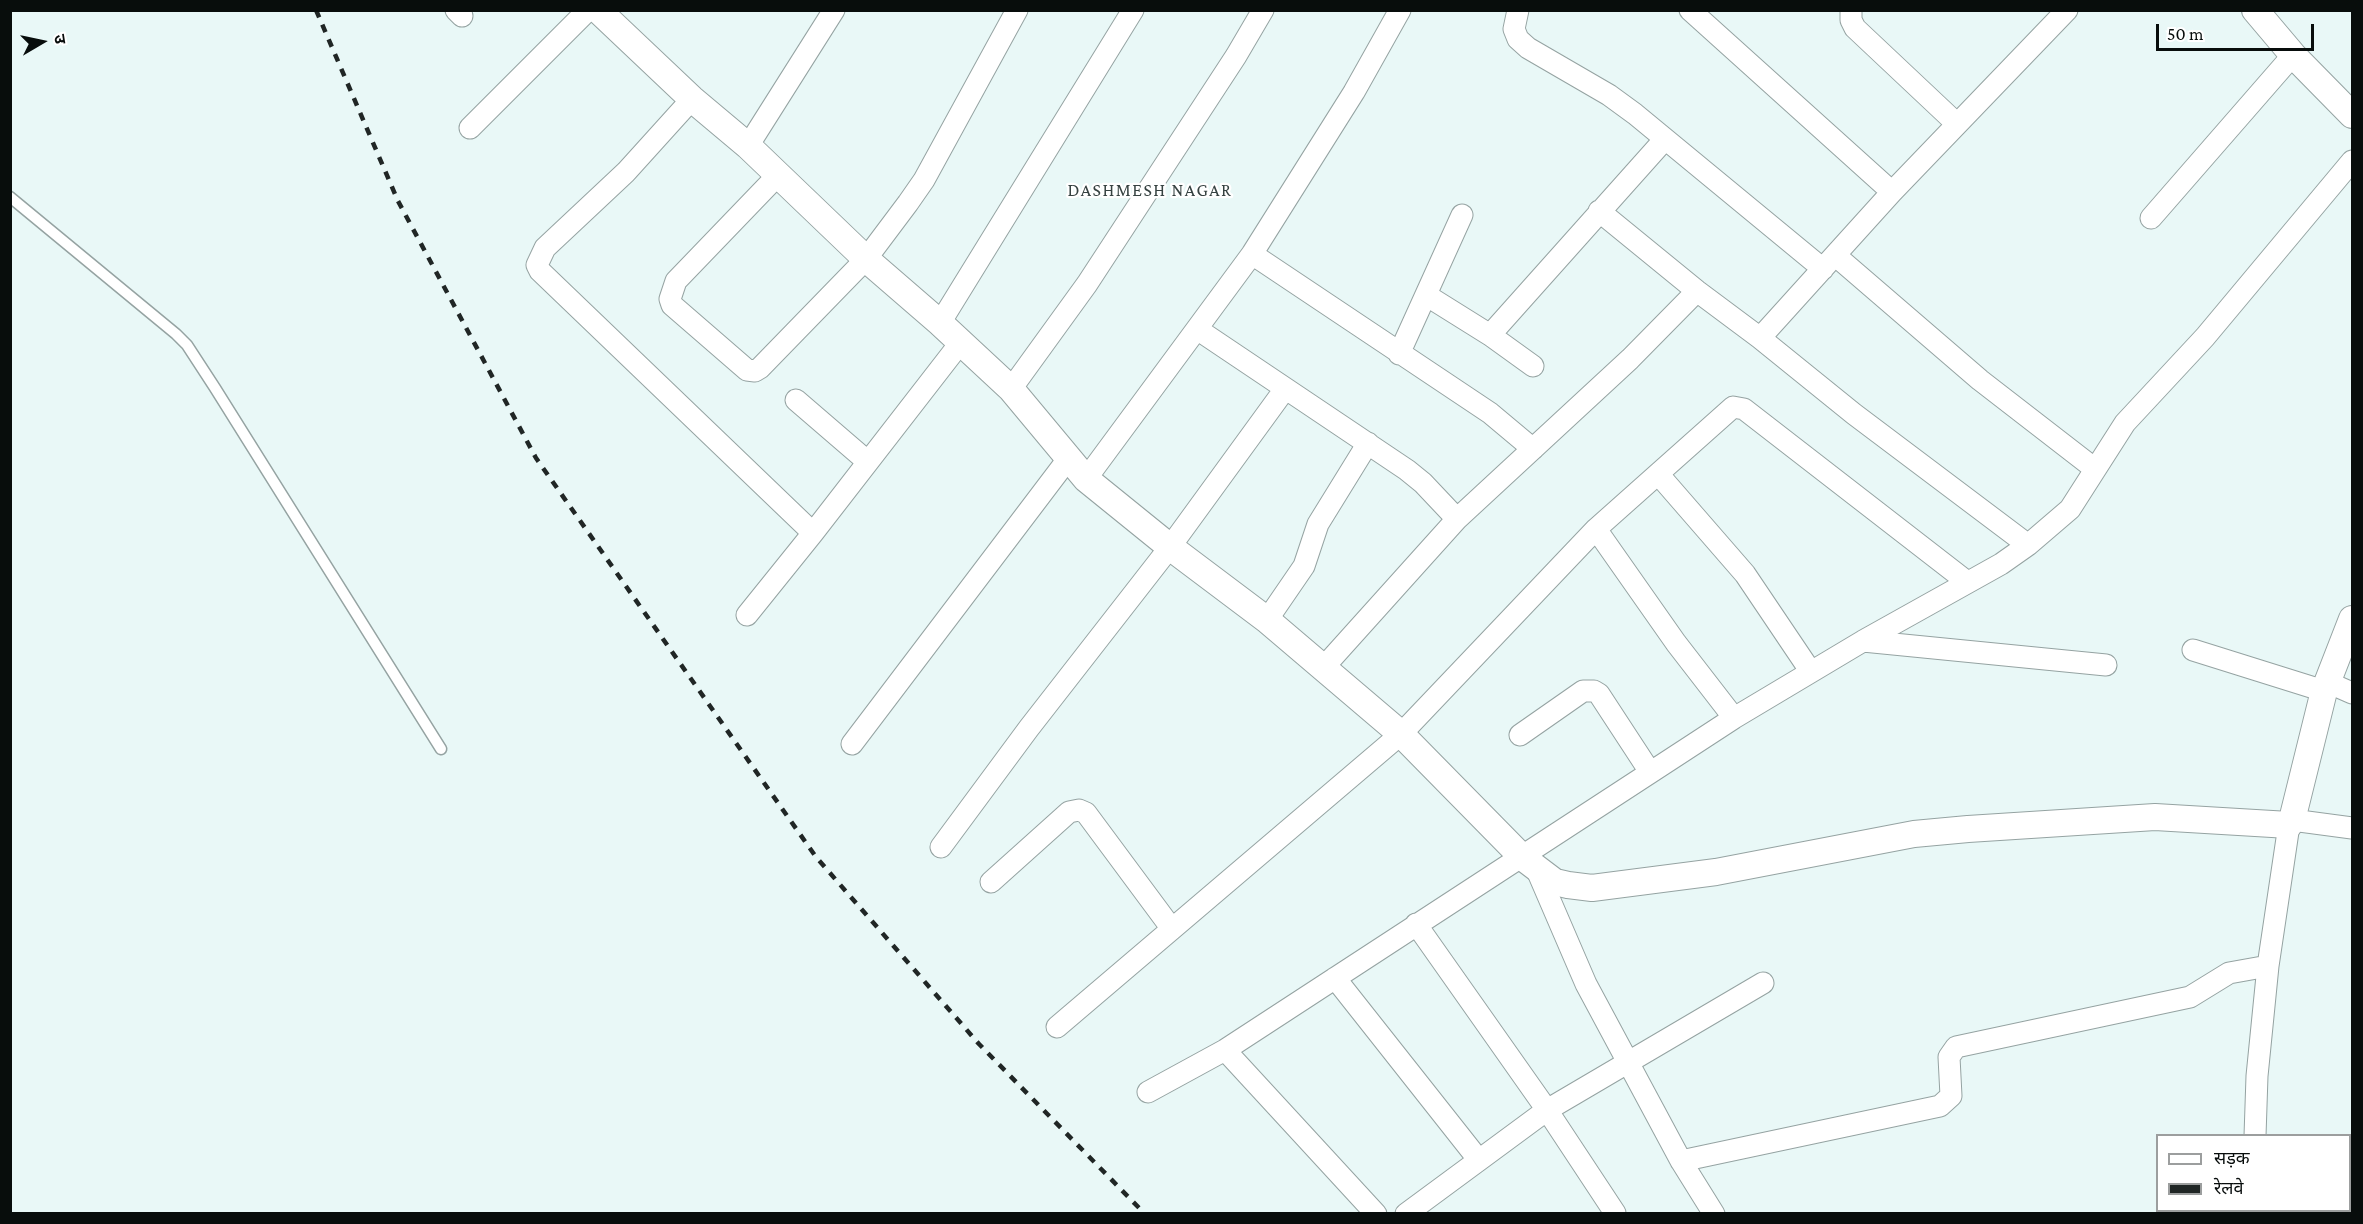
<!DOCTYPE html>
<html>
<head>
<meta charset="utf-8">
<style>
  body { margin:0 }
  #map { position:relative; width:2363px; height:1224px; overflow:hidden; background:#e9f8f7; font-family:"Crimson Pro","Noto Sans Devanagari",serif }
  canvas { display:block }
  .frame { position:absolute; inset:0; border:12px solid #080d0c; pointer-events:none }
  .legend { position:absolute; left:2156px; top:1134px; width:195px; height:78px; box-sizing:border-box; background:#fff; border:2px solid #9c9e9e; margin:0; padding:8px 10px; list-style:none; font-size:18px; color:#080d0c }
  .legend li { display:flex; align-items:center; gap:12px; height:30px }
  .legend b { width:30px; border:2px solid #9c9e9e }
  .north { position:absolute; left:12px; top:12px; width:60px; height:60px; -webkit-text-stroke:4px #fff; paint-order:stroke; rotate:81deg; font-size:16px; font-weight:700; line-height:24px; text-align:center; color:#080d0c }
  .north::after { content:''; display:block; margin:auto; width:21px; height:27px; background:#080d0c; clip-path:polygon(50% 0,100% 100%,50% 72%,0 100%) }
  .scale { position:absolute; left:2156px; top:24px; width:158px; height:27px; box-sizing:border-box; border:3px solid #080d0c; border-top:0; padding-left:8px; font-size:18px; line-height:21px; white-space:nowrap; color:#080d0c; -webkit-text-stroke:4px #fff; paint-order:stroke }
</style>
</head>
<body>
<div id="map">
<canvas width="2363" height="1224"></canvas>
<div class="frame"></div>
<ul class="legend">
<li><b style="height:8px;background:#fff"></b>सड़क</li>
<li><b style="height:8px;background:#202625"></b>रेलवे</li>
</ul>
<div class="north">उ</div>
<div class="scale">50 m</div>
</div>
<script>
const c = document.querySelector('canvas').getContext('2d');
c.lineJoin = 'round';
const toPath = rows => new Path2D(rows.map(r => 'M' + r).join(''));
function stroke(path, color, width, dash) { c.strokeStyle = color; c.lineWidth = width; c.lineCap = dash ? 'butt' : 'round'; c.setLineDash(dash || []); c.stroke(path); }
function drawText(font, color, halo, rows, align = 'center') {
  c.font = font + ' "Crimson Pro",serif'; c.lineWidth = 4.5; c.setLineDash([]); c.textBaseline = 'middle'; c.strokeStyle = halo; c.fillStyle = color; for (const [text, x, y, turn = 0] of rows) {
    c.save(); c.translate(x, y); c.rotate((+turn || 0) * Math.PI / 180); c.textAlign = isNaN(turn) ? turn : align; if (halo) c.strokeText(text, 0, 0); c.fillText(text, 0, 0); c.restore();
  }
}
const service = toPath([
  [10,197,176,334,187,345,215,388,441,749]
]);
const minor = toPath([
  [456,10,462,16],
  [1518,10,1514,29,1518,39,1528,48,1609,95,1635,114,1823,269],
  [1690,10,1892,192],
  [1851,10,1851,20,1855,28,1957,124],
  [692,99,626,172,545,248,537,265,540,271,813,533],
  [470,128,588,10],
  [748,146,834,10],
  [778,175,676,281,670,299,672,305,747,370,755,371,760,368,866,259,908,203,924,180,1017,10],
  [1599,211,1697,291,1760,338,1854,414,2028,545],
  [2151,218,2293,55],
  [1252,254,1490,413,1533,449],
  [1836,256,1980,380,2095,469],
  [1426,295,1490,335,1533,366],
  [940,323,1133,10],
  [1197,329,1407,470,1423,483,1457,519],
  [1490,335,1665,139],
  [1760,338,1892,192,2067,10],
  [1399,354,1462,215],
  [1011,389,1087,284,1236,56,1263,10],
  [796,400,868,462],
  [1659,475,1745,574,1811,672],
  [1086,479,1252,254,1354,92,1400,10],
  [1596,529,1676,643,1734,718],
  [747,615,813,533,961,342],
  [1267,620,1304,566,1318,524,1368,443],
  [1863,641,2106,665],
  [2193,650,2324,691],
  [1323,668,1457,519,1630,359,1697,291],
  [2327,682,2352,693],
  [1520,735,1583,691,1594,691,1599,694,1650,772],
  [852,744,1068,459],
  [2292,820,2352,828],
  [941,847,1029,728,1170,547,1285,389],
  [1536,868,1586,984,1681,1161,1714,1214],
  [991,882,1069,812,1079,810,1086,813,1172,929],
  [1416,924,1547,1110,1615,1213],
  [1335,978,1478,1159],
  [1057,1027,1401,734,1596,529,1733,407,1744,409,1966,581],
  [1225,1050,1376,1214],
  [1148,1092,1225,1050,1734,718,1863,641,2001,564,2028,545,2070,509,2125,423,2205,337,2352,161],
  [2255,1136,2257,1076,2268,966,2289,825],
  [1681,1161,1940,1106,1951,1096,1949,1057,1956,1047,2190,997,2229,973,2268,966],
  [2350,1183,2352,1183],
  [2264,1210,2265,1214],
  [1406,1214,1547,1110,1763,983]
]);
const tertiary = toPath([
  [598,10,692,99,748,146,866,259,940,323,1011,389,1086,479,1170,547,1267,620,1401,734,1522,857,1555,882,1568,885,1592,888,1716,872,1914,834,1968,829,2155,817,2289,825,2292,820,2324,691,2352,619],
  [2255,10,2293,55,2352,115]
]);
stroke(service, '#95a3a2', 13);
stroke(minor, '#95a3a2', 23);
stroke(tertiary, '#95a3a2', 28);
stroke(service, '#fff', 10);
stroke(minor, '#fff', 21);
stroke(tertiary, '#fff', 26);
stroke(toPath([
  [316,10,398,201,536,458,816,857,979,1044,1145,1214]
]), '#202625', 4.5, [8, 8]);
c.letterSpacing = '1.5px';
drawText('18px', '#364241', '#fff', [
  ["DASHMESH NAGAR",1150,190]
]);
c.letterSpacing = '0px';
</script>
</body>
</html>
